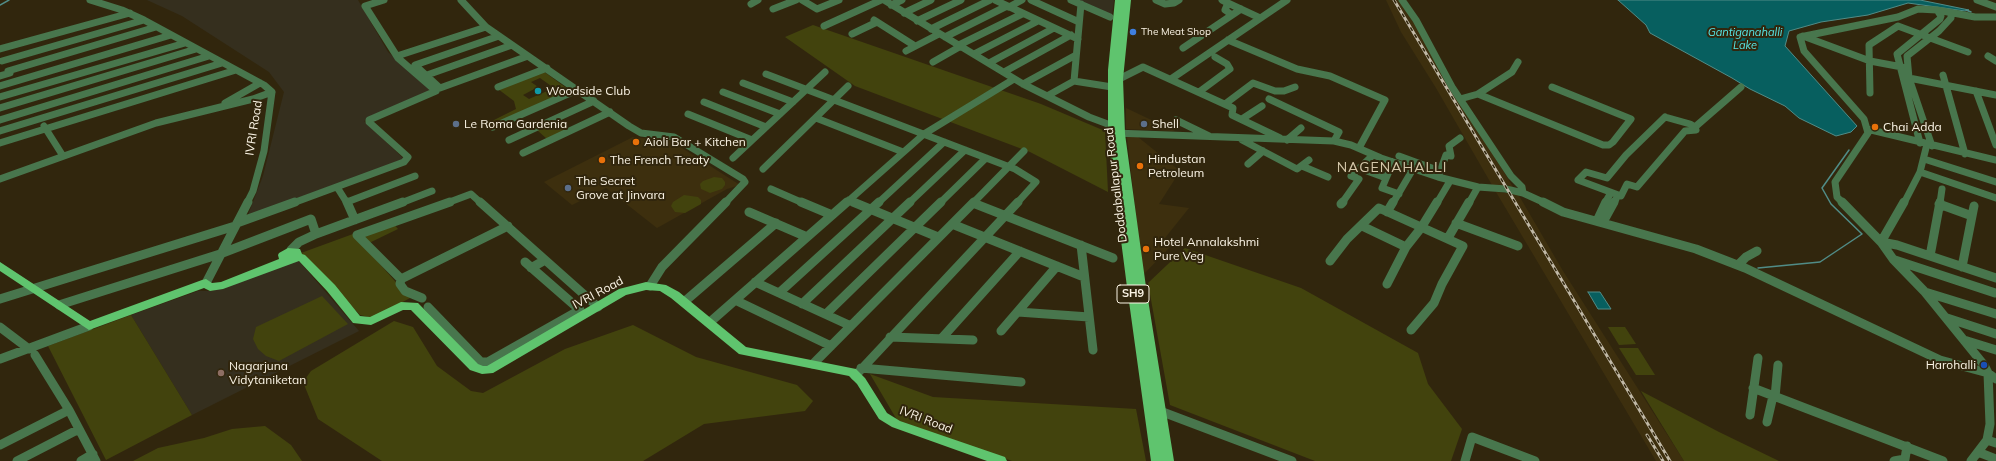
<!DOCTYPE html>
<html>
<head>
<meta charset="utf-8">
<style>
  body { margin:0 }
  canvas { display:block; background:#31260d }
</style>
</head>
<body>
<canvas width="1996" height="461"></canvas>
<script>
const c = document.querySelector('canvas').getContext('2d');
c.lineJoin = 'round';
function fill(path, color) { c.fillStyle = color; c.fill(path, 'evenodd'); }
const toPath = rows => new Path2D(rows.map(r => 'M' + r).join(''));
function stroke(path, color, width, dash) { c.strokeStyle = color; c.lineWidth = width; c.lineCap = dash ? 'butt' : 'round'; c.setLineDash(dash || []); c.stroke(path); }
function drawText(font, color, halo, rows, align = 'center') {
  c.font = font + ' Mulish,sans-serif'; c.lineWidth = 4; c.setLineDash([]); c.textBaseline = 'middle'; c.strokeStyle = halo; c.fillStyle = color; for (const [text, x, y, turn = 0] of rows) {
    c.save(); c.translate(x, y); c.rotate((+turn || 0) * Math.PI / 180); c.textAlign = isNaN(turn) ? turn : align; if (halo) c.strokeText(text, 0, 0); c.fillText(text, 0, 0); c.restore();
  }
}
fill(toPath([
  [1386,0,1400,0,1513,187,1492,185,1436,88,1401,32],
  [1126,108,1164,126,1175,131,1126,129],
  [633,137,671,141,740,185,727,189,657,228,606,188,572,205,544,182],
  [1127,137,1138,137,1180,171,1159,204,1189,208,1161,243,1170,247,1143,275],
  [1496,192,1518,194,1563,271,1684,461,1656,461]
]), '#3d2f0e');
fill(toPath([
  [147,0,358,0,388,52,432,92,364,121,404,159,401,162,248,215,263,176,284,92,269,72,182,16],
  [1077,0,1114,0,1112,15],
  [291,261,299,261,359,331,192,415,131,315,198,291,213,291]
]), '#352f1e');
fill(toPath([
  [813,25,1041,104,1105,131,1108,192,1030,152,855,86,785,37],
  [543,71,569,90,494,125,492,121,516,109,514,101,498,89],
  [540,78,554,88,529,99,523,95,538,87,531,82],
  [556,122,566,130,547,139,537,130],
  [714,177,722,178,725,182,725,185,722,189,710,193,701,189,700,184,703,181],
  [684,195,698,197,701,200,701,204,685,213,675,212,671,206,673,202],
  [392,222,398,229,369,243,362,236],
  [353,234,410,298,373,318,360,315,301,253],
  [1185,248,1301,288,1418,353,1428,384,1462,429,1451,461,1315,461,1170,405,1148,283],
  [322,296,348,324,279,361,266,356,258,349,253,339,256,327],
  [131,315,192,415,106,460,48,346],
  [394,321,413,327,437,366,471,391,483,393,565,349,633,325,696,357,797,385,813,401,805,411,704,424,643,461,382,461,318,419,303,382,311,371],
  [1608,327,1625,327,1636,344,1619,345],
  [1619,348,1638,348,1655,375,1636,375],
  [870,374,933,397,1136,409,1146,461,1012,461,897,420],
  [1641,391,1719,432,1779,461,1684,461],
  [265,426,291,445,302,461,133,461,158,448,204,438,232,429]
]), '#42430d');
const water = toPath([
  [1618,0,1920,0,1969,10,1965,11,1908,3,1868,15,1821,22,1789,31,1785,46,1857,126,1851,132,1836,136,1799,118,1785,106,1750,89,1732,78,1650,33,1646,25,1618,0],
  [1588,292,1600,292,1611,309,1598,309,1588,292]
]);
fill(water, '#075f5f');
stroke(water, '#508c87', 1);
stroke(toPath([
  [0,5,9,0],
  [1966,10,1971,12],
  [1758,268,1820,262,1862,234,1831,204,1822,188,1849,150]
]), '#508c87', 1.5);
stroke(toPath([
  [90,0,122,10,144,20,264,85,272,92,264,151,253,191,247,203],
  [461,0,486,27,629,126,641,133,674,137,743,179,745,182,725,203],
  [802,0,817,9,839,0],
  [884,0,1023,84,1089,117,1113,126],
  [995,0,1078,39],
  [1031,0,1079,22],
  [1071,0,1110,17],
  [1156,0,1165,4,1174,3,1179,0],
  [1222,0,1228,3,1225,10,1232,15],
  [1402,0,1416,20,1452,87,1511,176,1522,187,1523,193],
  [1977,0,1996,7],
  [1228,3,1260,18],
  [751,4,758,0],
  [891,5,902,0],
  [1009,7,1022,0],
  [773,9,796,0],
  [904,13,931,0],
  [874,20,915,46],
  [917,21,961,0],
  [824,26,881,0],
  [931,29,990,0],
  [852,34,877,22],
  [499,36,415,65,440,88,528,56],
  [1803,36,1870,61,1902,67],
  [945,37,1007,6],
  [1228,40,1297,69,1330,76,1385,100,1359,148],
  [959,45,1022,14],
  [1183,48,1241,9],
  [0,49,130,13],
  [906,51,939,34],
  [974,54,1038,21],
  [397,56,486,27],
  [1988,56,1996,61],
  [2,61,144,20],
  [933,62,961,46],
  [989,63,1054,28],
  [8,71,156,27],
  [1004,72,1071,35],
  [766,74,1015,169,1036,182,1017,203],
  [427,75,512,45],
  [1943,75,1965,154],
  [0,76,10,73],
  [1909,78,1996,95],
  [1119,79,1143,67,1233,108,1232,115,1280,138],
  [1171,79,1287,0],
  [1074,81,1112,87],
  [743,83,793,102],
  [1023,84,1076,55],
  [0,86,171,35],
  [498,87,547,68],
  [1976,91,1996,145],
  [723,92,780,114],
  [1199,92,1230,69,1227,64,1215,57],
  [1870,93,1869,45,1898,26,1968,52],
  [1478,94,1603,145,1609,145,1613,142,1631,119,1552,87],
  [1047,96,1074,81,1081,4],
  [0,97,185,43],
  [1269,99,1339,132,1334,141],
  [1460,99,1478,94,1512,72,1518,62],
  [704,102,766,127],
  [225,103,260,83],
  [1225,104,1253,83,1275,91,1284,91,1295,87],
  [0,108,196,49],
  [688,114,752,140],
  [1665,117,1690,124,1695,127,1696,130,1685,131,1637,187,1627,184,1621,196,1578,180,1586,172,1607,178,1626,155,1665,117],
  [816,118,903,152],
  [1242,119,1262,106],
  [0,120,209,56],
  [1176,120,1209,136],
  [44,126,63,156],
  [493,127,577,90],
  [1695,127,1741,87],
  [1867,129,1996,160],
  [0,131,222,63],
  [1114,133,1334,141,1351,145,1381,158,1438,177,1478,187,1506,189,1523,193,1545,203],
  [509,140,594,101],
  [1242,140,1297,169,1309,160],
  [1287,140,1301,128],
  [0,143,236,70],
  [1920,143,1897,54,1940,19,1941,16,1937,10],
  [1932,146,1909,78,1907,56,1939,31,1951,18,1951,13],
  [523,153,610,112],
  [1399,156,1440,171],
  [733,158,825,72],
  [1924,159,1996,182],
  [1393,162,1382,188,1399,194],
  [1248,164,1263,151],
  [1302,166,1328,177],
  [1359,168,1386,178],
  [763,169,848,86],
  [1920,172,1996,198],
  [1438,177,1446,155,1451,156,1449,146,1460,138],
  [0,179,156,123,253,99,272,92],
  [337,187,347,203],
  [771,189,803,203],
  [849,200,855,203],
  [347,202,415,176],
  [293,203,404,162,408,157,369,122,369,120,436,91,398,58,365,6,384,0],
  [401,203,432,191],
  [447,203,471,194,481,203],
  [846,203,924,134,1014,79],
  [878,203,944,142],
  [909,203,965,150],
  [940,203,986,158],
  [973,203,1024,151],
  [1342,203,1359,179,1351,176,1373,155],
  [1393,203,1413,169],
  [1437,203,1450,181],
  [1469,203,1478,187],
  [1605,203,1609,196],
  [1614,203,1618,195],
  [1843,203,1837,197,1835,182,1868,133,1864,119,1804,51,1800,37,1898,17,1918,9,1937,10,1975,17,1996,17],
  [1904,203,1920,172,1927,144],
  [1940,203,1942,189]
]), '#48764d', 7);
stroke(toPath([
  [347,202,355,220],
  [480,202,598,307],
  [801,202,832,215],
  [853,202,938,237],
  [1543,202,1563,212,1696,249,1745,268,1940,360,1988,373,1996,379],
  [1842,202,1881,242,1893,259,1924,291,1984,365,1988,373,1990,424,1987,440,1971,461],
  [1904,202,1881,242,1897,245,1996,278],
  [973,203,1113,258],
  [1341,204,1343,202],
  [1939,204,1972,216],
  [749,212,807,237],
  [1387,212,1393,202],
  [1597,221,1606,202],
  [1603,222,1614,202],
  [237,223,295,202],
  [1456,223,1518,246],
  [952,224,1084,277],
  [1362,226,1406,247,1421,228,1437,202],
  [1448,238,1469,202],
  [1081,245,1093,350],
  [291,250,299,242,316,234,403,202],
  [1930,256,1940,202],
  [1895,260,1995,293],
  [1330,261,1347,239,1379,208,1463,246,1442,284,1434,303,1411,330],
  [1738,265,1746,257,1757,251],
  [1962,267,1974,206],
  [531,268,545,260],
  [401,279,508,226],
  [755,282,851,326],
  [206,283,248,202],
  [1387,284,1406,247],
  [650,286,662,267,726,202],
  [1925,292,1996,314],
  [779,293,879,202],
  [422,298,405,291,400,284,401,279,357,235,450,202],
  [0,299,235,226],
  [735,300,831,346],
  [684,302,776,223],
  [802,304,910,202],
  [59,305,220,254,311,219,316,234],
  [428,307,481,362,488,362,580,310,525,262],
  [1018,312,1089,317],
  [826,314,941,202],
  [1947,318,1996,334],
  [709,323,847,202],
  [0,327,29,349],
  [1001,331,1057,266],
  [890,337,973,340],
  [941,339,1020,251],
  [1964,340,1996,350],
  [35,355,69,410,96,461],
  [0,359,89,326],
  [813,364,974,202],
  [861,368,1021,382],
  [855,376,1018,202],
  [1753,388,1943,461],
  [1775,397,1778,365],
  [1160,411,1292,461],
  [1750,415,1758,358],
  [1767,422,1773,396],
  [1987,440,1996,443],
  [0,445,69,410],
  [1978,452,1996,459],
  [17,461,79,429],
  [81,461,93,454],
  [1465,461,1472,437,1535,461],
  [1894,461,1905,459,1907,446]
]), '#48764d', 9);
fill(toPath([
  [1115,0,1123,0,1119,36,1123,0,1131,0,1123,79,1125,134,1146,287,1174,461,1151,461,1127,287,1108,139,1108,70,1115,0],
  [288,248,300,249,302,254,305,255,335,285,360,316,370,317,401,302,418,303,478,364,483,366,487,366,619,289,646,282,666,285,679,292,746,347,856,369,865,378,887,413,900,421,1005,457,1007,461,987,461,892,427,879,419,857,384,849,376,739,354,671,298,660,291,646,290,626,295,493,373,482,374,470,370,411,310,403,310,371,325,353,323,327,291,299,261,223,289,210,291,204,288,89,330,0,271,0,262,90,321,202,280,206,279,212,283,221,282,279,259,278,255,279,253,288,248]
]), '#5fc46e');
const rail = toPath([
  [1394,0,1670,461],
  [1647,435,1663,461]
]);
stroke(rail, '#c0b8a6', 3);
stroke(rail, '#31260d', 1.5, [4]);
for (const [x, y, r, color] of [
  [1133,32,4,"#3f7fe0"],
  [538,91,4,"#0f9aa8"],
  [456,124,4,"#5c6f8a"],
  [1144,124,4,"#5c6f8a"],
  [1875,127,4,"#e8710a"],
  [636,142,4,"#e8710a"],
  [602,160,4,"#e8710a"],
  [1140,166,4,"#e8710a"],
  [568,188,4,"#5c6f8a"],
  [1146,249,4,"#e8710a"],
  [1984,365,4,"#1a4fb4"],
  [221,373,4,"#8d6e63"]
]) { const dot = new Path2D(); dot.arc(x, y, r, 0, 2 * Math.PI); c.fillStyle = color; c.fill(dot); stroke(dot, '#31260d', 1.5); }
drawText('10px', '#fbf4e5', '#31260d', [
  ["The Meat Shop",1141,32]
], 'left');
drawText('italic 11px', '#57e7e7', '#31260d', [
  ["Gantiganahalli",1745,33],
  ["Lake",1745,46]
]);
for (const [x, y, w] of [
  [1133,294,32]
]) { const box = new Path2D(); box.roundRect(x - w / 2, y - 9, w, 18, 3); c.fillStyle = '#31260d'; c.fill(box); stroke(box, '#fbf4e5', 1); }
drawText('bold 11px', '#fbf4e5', null, [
  ["SH9",1133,294]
]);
drawText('12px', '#fbf4e5', '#31260d', [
  ["Woodside Club",546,91],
  ["Le Roma Gardenia",464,124],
  ["Shell",1152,124],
  ["Chai Adda",1883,127],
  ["Aioli Bar + Kitchen",644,142],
  ["Hindustan",1148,159],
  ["Petroleum",1148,173],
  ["The French Treaty",610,160],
  ["The Secret",576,181],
  ["Grove at Jinvara",576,195],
  ["Hotel Annalakshmi",1154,242],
  ["Pure Veg",1154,256],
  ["Harohalli",1976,365,"right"],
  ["Nagarjuna",229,366],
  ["Vidytaniketan",229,380]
], 'left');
drawText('12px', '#fbf4e5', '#31260d', [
  ["IVRI Road",254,128,-81],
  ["Doddaballapur Road",1116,185,-97],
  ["IVRI Road",598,293,-28],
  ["IVRI Road",926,420,21]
]);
c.letterSpacing = '1px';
drawText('14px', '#d3c6a9', '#31260d', [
  ["NAGENAHALLI",1392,168]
]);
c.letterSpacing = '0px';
</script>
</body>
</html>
